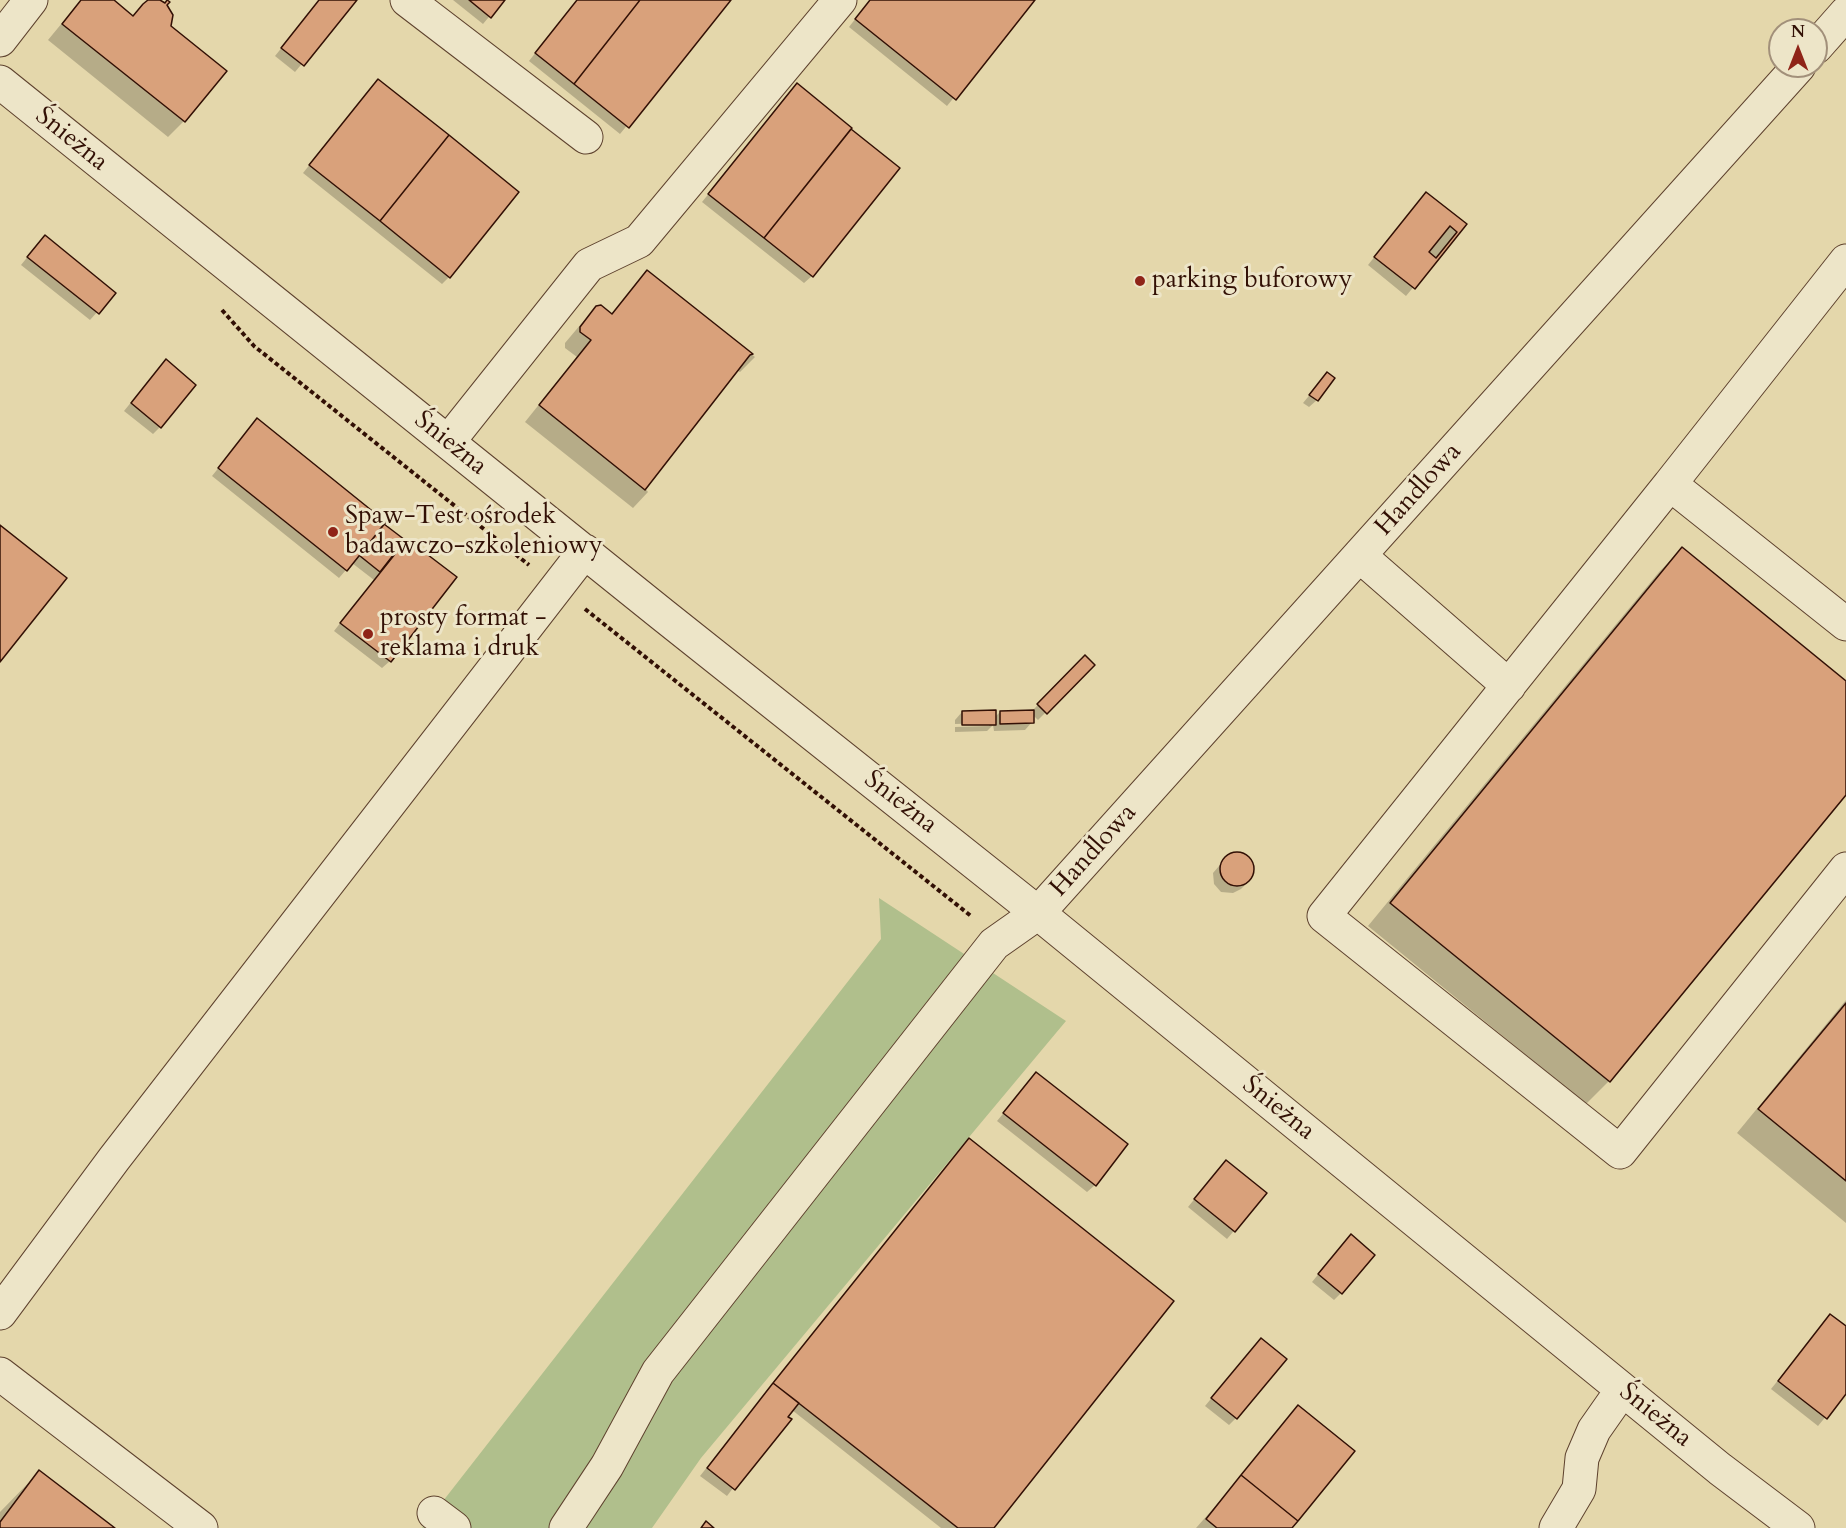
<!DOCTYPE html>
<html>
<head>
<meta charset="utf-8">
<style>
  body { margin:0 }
  #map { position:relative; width:1846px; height:1528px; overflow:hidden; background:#e4d7ab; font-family:Cardo,serif }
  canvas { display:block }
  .north { position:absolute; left:1768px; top:18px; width:60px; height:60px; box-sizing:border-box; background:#ede5c8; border:2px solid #a2907a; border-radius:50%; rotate:0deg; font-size:16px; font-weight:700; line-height:24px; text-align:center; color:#321005 }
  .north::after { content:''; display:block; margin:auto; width:21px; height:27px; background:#8f2418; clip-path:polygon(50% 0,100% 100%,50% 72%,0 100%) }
</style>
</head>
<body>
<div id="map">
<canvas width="1846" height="1528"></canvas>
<div class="north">N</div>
</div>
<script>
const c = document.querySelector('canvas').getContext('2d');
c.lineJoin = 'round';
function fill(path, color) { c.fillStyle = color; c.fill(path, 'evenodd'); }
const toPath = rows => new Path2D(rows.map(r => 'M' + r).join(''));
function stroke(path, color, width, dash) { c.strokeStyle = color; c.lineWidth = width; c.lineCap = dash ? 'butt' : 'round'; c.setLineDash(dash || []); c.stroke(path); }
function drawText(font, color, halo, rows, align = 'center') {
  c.font = font + ' Cardo,serif'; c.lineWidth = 6; c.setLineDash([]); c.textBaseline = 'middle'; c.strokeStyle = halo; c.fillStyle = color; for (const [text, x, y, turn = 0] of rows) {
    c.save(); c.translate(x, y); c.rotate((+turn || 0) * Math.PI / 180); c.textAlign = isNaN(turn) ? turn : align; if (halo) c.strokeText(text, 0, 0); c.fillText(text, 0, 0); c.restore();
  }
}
fill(toPath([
  [879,898,1066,1021,701,1458,652,1528,422,1528,881,939]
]), '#b0bf8c');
fill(toPath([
  [81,0,112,0,132,17,144,5,167,3,171,15,169,27,225,71,184,121,168,137,48,40],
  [320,0,355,0,295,72,275,56],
  [453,0,503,0,483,24],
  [577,0,729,0,620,134,529,61],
  [870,0,1033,0,947,106,849,27],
  [797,85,812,276,804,283,702,202],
  [371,88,449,277,442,284,303,173],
  [1419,201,1465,225,1406,296,1368,265],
  [38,244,114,293,90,320,21,265],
  [648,272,755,357,740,372,736,370,644,487,648,492,633,508,525,422,577,357,565,348,565,343,581,324,597,308,610,315],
  [158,369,160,427,153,434,124,411],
  [1327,374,1317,400,1309,407,1303,403],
  [257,420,405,542,390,661,382,668,334,631,374,580,352,563,339,578,212,476],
  [1682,549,1846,683,1846,793,1609,1081,1586,1104,1368,926,1659,572],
  [1085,657,1093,665,1038,720,1032,714,1032,722,1025,730,994,731,993,725,987,731,955,732,955,727,989,726,989,723,955,724,955,720,962,712,994,718,1000,712,1032,711],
  [1233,854,1243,855,1249,859,1251,874,1249,881,1241,889,1233,893,1221,892,1214,884,1213,873,1226,858],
  [1846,1000,1846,1223,1737,1133],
  [1036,1074,1095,1185,1087,1192,997,1121],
  [962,1147,992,1528,941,1528,792,1410,727,1496,700,1476],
  [1219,1169,1265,1194,1227,1239,1188,1207],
  [1343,1244,1341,1293,1334,1300,1312,1282],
  [1830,1316,1846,1328,1846,1392,1818,1426,1771,1389],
  [1254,1347,1236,1418,1229,1425,1205,1406],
  [39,1472,112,1528,0,1528,0,1512],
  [1235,1484,1291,1528,1196,1528]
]), '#0003');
const building = toPath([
  [81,0,114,0,133,16,143,4,148,0,160,0,165,3,167,0,170,2,167,5,173,15,171,26,227,71,185,122,62,24,81,0],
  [319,0,357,0,304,66,281,48,319,0],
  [469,0,505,0,491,18,469,0],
  [577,0,640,0,574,84,535,53,577,0],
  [640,0,731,0,629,128,574,84,640,0],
  [870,0,1035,0,956,100,855,19,870,0],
  [378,79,449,135,380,221,309,165,378,79],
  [797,83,852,128,764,238,708,194,797,83],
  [851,129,900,168,813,277,764,238,851,129],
  [449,135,519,192,450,278,380,221,449,135],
  [1426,192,1467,224,1415,289,1374,257,1426,192],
  [1450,226,1457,232,1436,258,1429,252,1450,226],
  [45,235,116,293,99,314,27,257,45,235],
  [647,270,753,354,750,355,645,490,539,405,591,340,580,332,580,327,596,306,601,305,612,314,647,270],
  [166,359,196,385,161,428,131,403,166,359],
  [1327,372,1335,378,1318,401,1309,395,1327,372],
  [257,418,386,522,347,571,218,468,257,418],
  [384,524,405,540,380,572,360,556,384,524],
  [0,525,67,578,0,662,0,525],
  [407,539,457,577,391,662,340,623,407,539],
  [1682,547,1846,681,1846,795,1610,1082,1390,903,1682,547],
  [1085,655,1095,665,1047,714,1037,704,1085,655],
  [996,710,996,725,962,725,962,711,996,710],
  [1034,710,1034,723,1000,724,1000,711,1034,710],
  '1220 869a17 17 0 1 1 34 0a17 17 0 1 1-34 0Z',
  [1846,1003,1846,1181,1758,1109,1846,1003],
  [1036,1072,1128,1144,1096,1186,1003,1113,1036,1072],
  [969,1138,1174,1301,994,1528,958,1528,773,1383,969,1138],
  [1226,1160,1267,1193,1235,1232,1194,1199,1226,1160],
  [1351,1234,1375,1255,1342,1294,1318,1274,1351,1234],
  [1830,1314,1846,1326,1846,1394,1827,1419,1778,1381,1830,1314],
  [1261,1338,1287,1359,1237,1419,1211,1398,1261,1338],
  [773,1383,799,1403,788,1417,792,1419,735,1490,707,1468,773,1383],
  [1298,1405,1355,1451,1298,1521,1241,1475,1298,1405],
  [39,1470,115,1528,0,1528,0,1522,39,1470],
  [1241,1475,1298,1521,1292,1528,1217,1528,1206,1519,1241,1475],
  [706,1521,714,1528,701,1528,706,1521]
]);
fill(building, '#d9a17b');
stroke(building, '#321005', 1.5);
const minor = toPath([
  [407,0,586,137],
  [0,40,31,0],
  [1816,47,1846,13],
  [0,82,663,615,1038,913,1720,1469,1798,1528],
  [448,442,589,265,639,241,840,0],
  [1670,484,1846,261],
  [1360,556,1509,686],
  [1846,624,1670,484,1324,916,1620,1152,1846,869],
  [0,1313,114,1159,585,551],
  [0,1374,201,1528],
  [434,1513,454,1528],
  [566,1528,607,1466,658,1372,994,944,1038,913,1799,66],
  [1556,1528,1579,1489,1582,1458,1594,1430,1622,1390]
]);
stroke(minor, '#5e422e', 35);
stroke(toPath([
  [222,310,254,346,529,565],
  [585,609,971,916]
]), '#321005', 4, [4.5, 3]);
stroke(minor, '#ede5c8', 33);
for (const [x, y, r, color] of [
  [1140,281,6,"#8f2418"],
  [333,532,6,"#8f2418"],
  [368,634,6,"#8f2418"]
]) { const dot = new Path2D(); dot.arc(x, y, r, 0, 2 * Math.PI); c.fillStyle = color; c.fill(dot); stroke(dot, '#ede5c8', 2); }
drawText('26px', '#321005', '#ede5c8', [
  ["Śnieżna",71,140,39],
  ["Śnieżna",450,444,39],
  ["Handlowa",1419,490,-48],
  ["Śnieżna",900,803,38],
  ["Handlowa",1094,851,-48],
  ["Śnieżna",1278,1109,39],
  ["Śnieżna",1655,1416,39]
]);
drawText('26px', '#321005', '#ede5c8', [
  ["parking buforowy",1152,281],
  ["Spaw-Test ośrodek",345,517],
  ["badawczo-szkoleniowy",345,547],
  ["prosty format -",380,619],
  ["reklama i druk",380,649]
], 'left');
</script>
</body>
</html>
